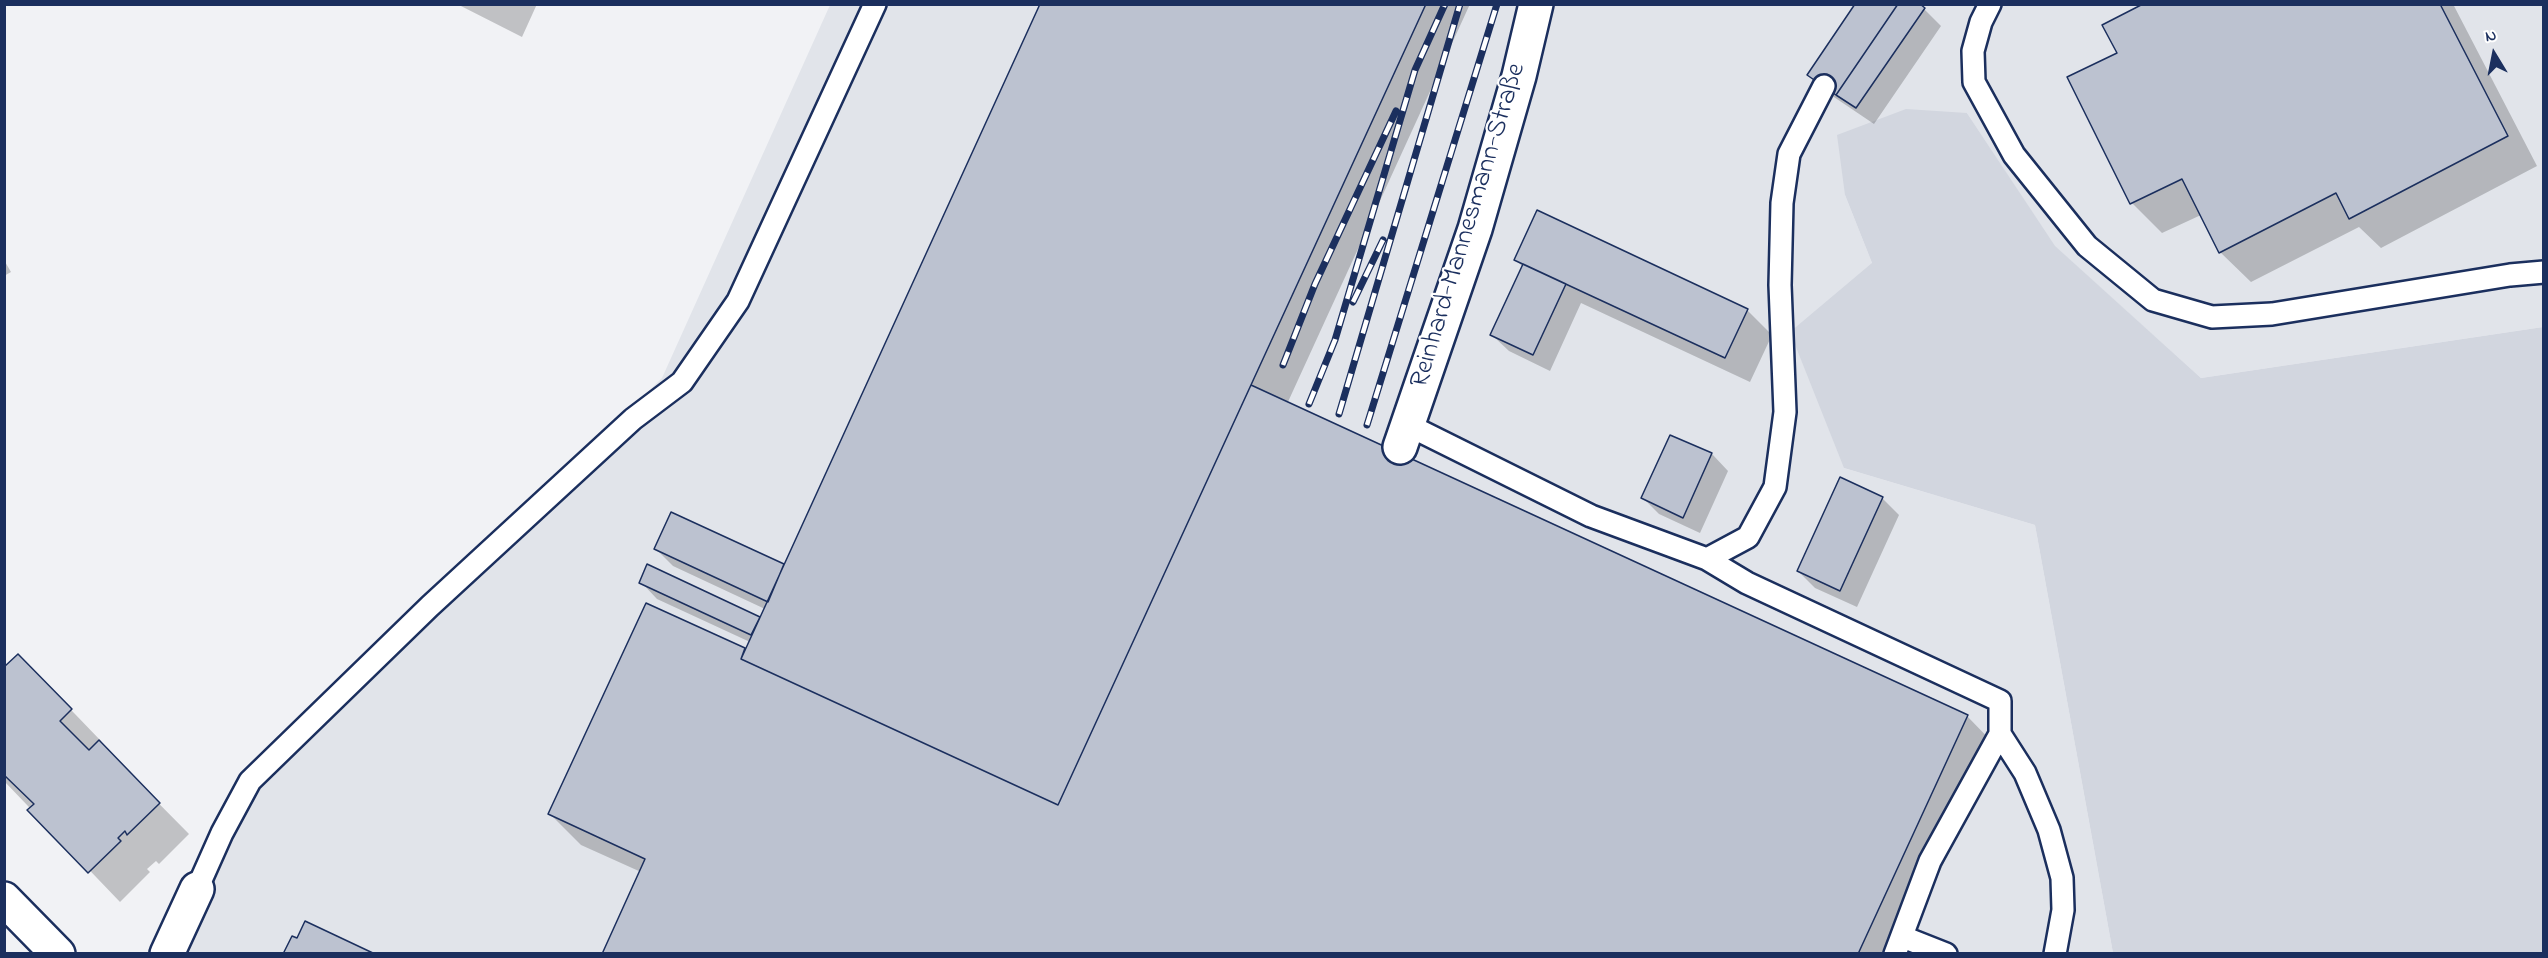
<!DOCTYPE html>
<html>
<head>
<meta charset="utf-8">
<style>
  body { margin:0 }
  #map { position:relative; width:2548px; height:958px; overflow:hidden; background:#f1f2f5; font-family:"Indie Flower",sans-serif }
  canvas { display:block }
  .frame { position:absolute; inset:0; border:6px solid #1b2f5e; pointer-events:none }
  .north { position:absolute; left:2464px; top:24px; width:60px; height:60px; -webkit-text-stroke:4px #fff; paint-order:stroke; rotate:350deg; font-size:16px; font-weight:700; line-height:24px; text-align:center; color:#1b2f5e }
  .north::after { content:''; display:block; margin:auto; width:21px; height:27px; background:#1b2f5e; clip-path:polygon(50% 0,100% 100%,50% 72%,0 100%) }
</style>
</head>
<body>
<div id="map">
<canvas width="2548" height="958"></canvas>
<div class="frame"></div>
<div class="north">N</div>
</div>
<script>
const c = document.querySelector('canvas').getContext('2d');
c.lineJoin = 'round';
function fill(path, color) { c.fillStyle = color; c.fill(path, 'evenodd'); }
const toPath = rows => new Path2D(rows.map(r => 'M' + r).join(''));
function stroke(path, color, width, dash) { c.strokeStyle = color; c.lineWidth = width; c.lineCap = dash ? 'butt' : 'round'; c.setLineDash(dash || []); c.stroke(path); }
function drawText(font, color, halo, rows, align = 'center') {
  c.font = font + ' "Indie Flower",sans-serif'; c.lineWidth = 4.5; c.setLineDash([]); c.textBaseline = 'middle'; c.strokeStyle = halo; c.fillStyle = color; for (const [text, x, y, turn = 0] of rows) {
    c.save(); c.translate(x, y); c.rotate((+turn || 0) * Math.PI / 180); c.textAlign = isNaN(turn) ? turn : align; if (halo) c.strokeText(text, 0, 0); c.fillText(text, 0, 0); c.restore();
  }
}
fill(toPath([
  [830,5,2543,5,2543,327,2201,378,2054,246,1967,113,1845,195,1872,263,1844,468,2035,525,2113,953,152,954,249,773,378,640,583,455,662,378]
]), '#e1e4ea');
fill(toPath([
  [1906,109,1967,113,2055,246,2201,378,2543,327,2543,953,2113,953,2035,525,1844,468,1790,332,1872,263,1845,195,1837,135]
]), '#d2d6df');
fill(toPath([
  [457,4,537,4,522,37],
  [1042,4,1470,4,1287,404,1967,716,1997,747,1902,954,604,954,641,872,581,845,550,814,647,605,746,650,750,642,657,599,641,582,760,619,765,609,673,566,656,549,672,514,785,566],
  [2146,4,2453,4,2537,166,2381,248,2359,227,2251,282,2220,252,2201,215,2162,233,2132,203,2119,54],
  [1924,9,1941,26,1874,124,1825,91,1809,74],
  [1538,212,1747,310,1772,335,1750,382,1581,303,1550,371,1509,351,1492,335,1523,267,1516,260],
  [4,260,11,272,4,276],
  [1671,436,1712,454,1728,471,1700,533,1659,514,1642,497],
  [1882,498,1899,515,1857,607,1815,588,1798,571],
  [4,669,48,686,101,741,99,743,189,834,159,864,156,861,147,869,150,872,120,902,4,781]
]), '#0003');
const building = toPath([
  [1040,4,1426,4,1058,805,741,659,1040,4],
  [1855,4,1898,4,1836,95,1807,75,1855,4],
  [1898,4,1920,4,1925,8,1856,108,1836,95,1898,4],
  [2143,4,2440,4,2508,136,2349,219,2336,193,2219,253,2182,179,2130,204,2067,77,2117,53,2102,25,2143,4],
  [1537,210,1748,309,1725,358,1514,260,1537,210],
  [1523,264,1566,284,1533,355,1490,335,1523,264],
  [1251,385,1968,715,1858,954,602,954,645,859,548,814,646,603,745,648,741,659,1058,805,1251,385],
  [1670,435,1712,453,1683,518,1641,498,1670,435],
  [1840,477,1883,497,1840,591,1797,571,1840,477],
  [671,512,784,564,768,602,654,549,671,512],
  [647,564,760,617,751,635,639,583,647,564],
  [18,654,72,709,60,721,89,750,99,740,160,803,127,835,125,831,118,838,121,841,88,873,27,810,34,804,4,775,4,667,18,654],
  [305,921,375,954,283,954,292,936,297,938,305,921]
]);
fill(building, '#bcc2d0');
stroke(building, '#1b2f5e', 1.5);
const lane = toPath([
  [1990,4,1981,22,1973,51,1974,82,2014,155,2087,246,2153,300,2212,317,2272,314,2510,275,2544,272],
  [1408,425,1591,516,1707,559,1748,537,1775,487,1785,412,1780,285,1782,203,1789,154,1824,86],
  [1707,559,1747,583,2000,701,2000,734,1930,861,1895,954],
  [2000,734,2025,773,2049,830,2062,878,2063,910,2055,954],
  [197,889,222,833,250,781,430,606,633,419,682,382,738,301,875,4],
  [1903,937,1946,954]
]);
const street = toPath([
  [1400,447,1475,229,1519,76,1536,4],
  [167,954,197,889]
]);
const secondary = toPath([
  [4,899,58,954]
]);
stroke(lane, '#1b2f5e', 26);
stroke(street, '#1b2f5e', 38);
stroke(secondary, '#1b2f5e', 38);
stroke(lane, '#fff', 21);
stroke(street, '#fff', 33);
stroke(secondary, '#fff', 33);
const rail = toPath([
  [1353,302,1383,240],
  [1283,365,1315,284,1396,111],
  [1309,404,1335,340,1415,70,1445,4],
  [1339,414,1460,4],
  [1367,425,1497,4]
]);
stroke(rail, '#1b2f5e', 7);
stroke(rail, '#fff', 4.5, [14]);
drawText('27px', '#1b2f5e', '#fff', [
  ["Reinhard-Mannesmann-Straße",1470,226,-73]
]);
</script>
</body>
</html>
